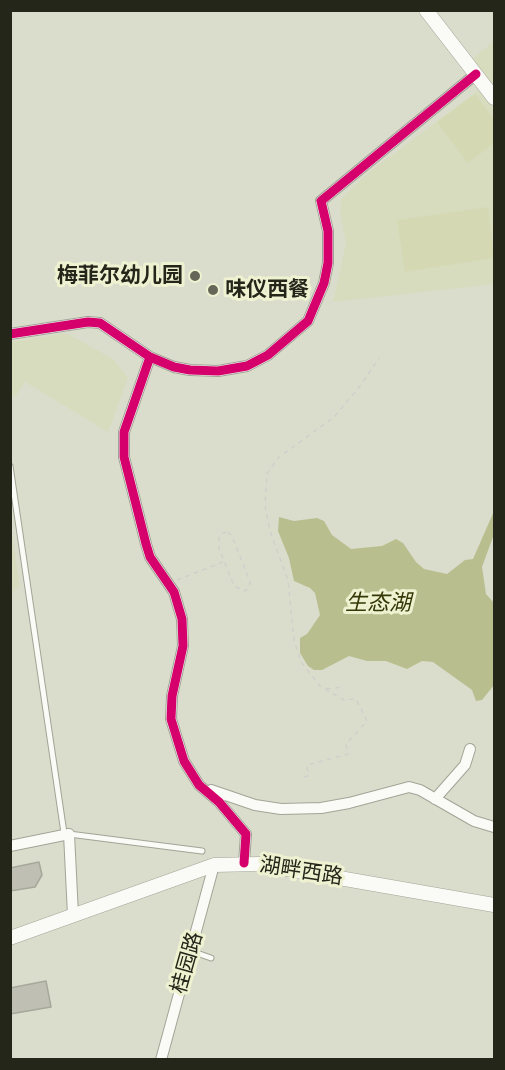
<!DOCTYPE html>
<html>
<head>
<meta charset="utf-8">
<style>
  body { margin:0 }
  #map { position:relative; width:505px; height:1070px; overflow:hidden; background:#dbddcc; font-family:"DM Sans",sans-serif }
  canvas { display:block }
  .frame { position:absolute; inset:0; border:12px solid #25261a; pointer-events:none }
</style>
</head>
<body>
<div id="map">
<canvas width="505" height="1070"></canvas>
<div class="frame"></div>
</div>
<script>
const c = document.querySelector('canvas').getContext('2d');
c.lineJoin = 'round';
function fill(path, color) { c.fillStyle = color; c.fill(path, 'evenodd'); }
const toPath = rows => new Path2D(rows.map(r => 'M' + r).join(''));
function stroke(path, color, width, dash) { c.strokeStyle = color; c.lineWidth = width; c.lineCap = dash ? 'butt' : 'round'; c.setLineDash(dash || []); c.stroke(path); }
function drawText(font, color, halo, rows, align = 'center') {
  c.font = font + ' "DM Sans","Noto Sans SC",sans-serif'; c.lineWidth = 6; c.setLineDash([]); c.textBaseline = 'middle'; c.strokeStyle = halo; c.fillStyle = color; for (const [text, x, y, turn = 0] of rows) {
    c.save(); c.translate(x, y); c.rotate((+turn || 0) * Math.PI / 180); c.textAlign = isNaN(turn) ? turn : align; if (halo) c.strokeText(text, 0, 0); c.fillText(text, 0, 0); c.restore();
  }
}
fill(toPath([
  [494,41,494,90,471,60],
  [479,90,494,109,494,284,333,302,346,243,340,213,341,199,367,174],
  [66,333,113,359,128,378,108,432,25,382,15,397,11,394,11,342],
  [11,527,20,587,11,593,10,593]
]), '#d8dcbe');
fill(toPath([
  [475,94,494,120,494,143,468,163,437,122],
  [488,207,494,258,405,272,397,220]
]), '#d4d9b3');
fill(toPath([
  [494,511,494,534,482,567,486,594,494,603,494,685,482,700,476,701,472,690,433,662,422,661,407,669,386,661,367,661,349,656,322,670,314,670,308,666,300,653,300,638,307,634,320,615,315,593,310,588,294,581,289,558,278,531,279,517,294,521,317,518,324,521,332,535,351,549,382,546,396,539,403,543,416,562,424,569,447,574,465,560,473,559]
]), '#b9be8e');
const building = toPath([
  [39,862,42,875,35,887,10,891,10,868,39,862],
  [46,981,51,1007,10,1014,10,988,46,981]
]);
fill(building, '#bfc0b3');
stroke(building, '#a6a89a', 1.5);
const lane = toPath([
  [10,466,64,833],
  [69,834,202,851],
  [191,951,211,958]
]);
const street = toPath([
  [10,334,88,322,100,323,150,357,174,367,190,370,218,371,247,366,268,355,308,321,324,283,328,263,328,231,321,201,476,74],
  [150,357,124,432,124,457,146,544,150,557,174,592,182,619,183,646,172,696,171,719,184,761,199,785,219,802,246,834,244,863],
  [211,790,255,805,281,809,321,808,349,803,409,787,420,790,474,821,494,827],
  [435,799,465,765,470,749],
  [10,846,69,834,73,915],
  [161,1060,214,865]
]);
const secondary = toPath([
  [426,10,494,98],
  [10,938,214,865,259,864,494,905]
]);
stroke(lane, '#a2a496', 7);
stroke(street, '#a2a496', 12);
stroke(secondary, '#a2a496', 15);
stroke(toPath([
  [228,532,232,536,250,582,249,588,245,591,234,586,219,548,219,537,222,533,228,532],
  [177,580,223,562],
  [326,689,344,687],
  [304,777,308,776,307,765,348,754,346,744,367,721,356,699,344,700,320,686,301,662,294,640,288,580,270,531,265,505,267,474,278,458,334,417,361,385,379,358]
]), '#d0d0cb', 1.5, [4.5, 4.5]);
stroke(lane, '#fafaf7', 5);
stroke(street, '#fafaf7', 10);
stroke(secondary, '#fafaf7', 14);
stroke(toPath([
  [10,334,88,322,100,323,150,357,174,367,190,370,218,371,247,366,268,355,308,321,324,283,328,263,328,231,321,201,476,74],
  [150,357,124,432,124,457,146,544,150,557,174,592,182,619,183,646,172,696,171,719,184,761,199,785,219,802,246,834,244,863]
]), '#d6006c', 9);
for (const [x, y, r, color] of [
  [195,276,6,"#656658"],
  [213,290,6,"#656658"]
]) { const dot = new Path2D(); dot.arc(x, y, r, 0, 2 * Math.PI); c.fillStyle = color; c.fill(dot); stroke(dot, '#eef2d1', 2); }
drawText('bold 21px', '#25261a', '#eef2d1', [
  ["梅菲尔幼儿园",183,276],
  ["味仪西餐",225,290,"left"]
], 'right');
drawText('21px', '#25261a', '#eef2d1', [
  ["湖畔西路",301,872,9],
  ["桂园路",188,963,-74]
]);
drawText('italic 22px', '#353706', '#eef2d1', [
  ["生态湖",378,604]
]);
</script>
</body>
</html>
